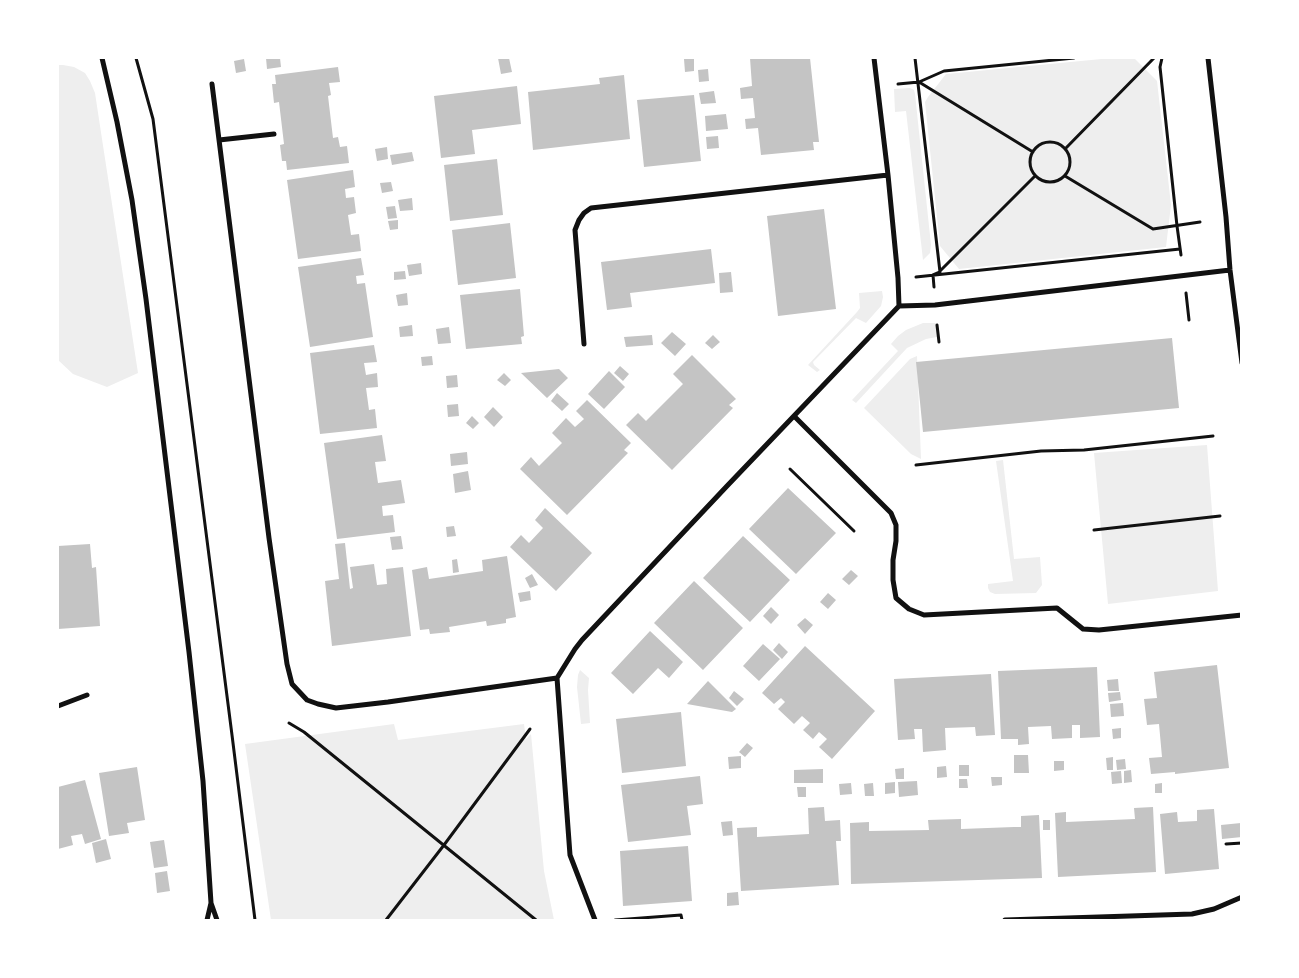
<!DOCTYPE html>
<html>
<head>
<meta charset="utf-8">
<style>
  body { margin:0 }
  #map { position:relative; width:1299px; height:978px; overflow:hidden; background:#fff; font-family:"PT Sans Narrow",sans-serif }
  canvas { display:block }
  .frame { position:absolute; inset:0; border:59px solid #fff; pointer-events:none }
</style>
</head>
<body>
<div id="map">
<canvas width="1299" height="978"></canvas>
<div class="frame"></div>
</div>
<script>
const c = document.querySelector('canvas').getContext('2d');
c.lineJoin = 'round';
function fill(path, color) { c.fillStyle = color; c.fill(path, 'evenodd'); }
const toPath = rows => new Path2D(rows.map(r => 'M' + r).join(''));
function stroke(path, color, width, dash) { c.strokeStyle = color; c.lineWidth = width; c.lineCap = dash ? 'butt' : 'round'; c.setLineDash(dash || []); c.stroke(path); }
fill(toPath([
  [1112,58,1134,58,1157,81,1171,205,1166,247,959,269,940,246,925,102,928,97,946,74],
  [58,65,63,65,74,67,85,73,90,81,95,93,102,139,138,373,107,387,73,374,58,360],
  [910,88,914,90,915,94,931,245,930,253,923,260,906,111,895,112,894,89],
  [882,291,883,297,881,306,866,323,856,318,813,362,814,365,820,370,817,372,808,365,857,312,860,308,859,293],
  [923,323,936,323,937,337,926,339,907,348,856,403,852,400,898,351,891,344,898,336,906,330],
  [917,356,921,459,911,454,864,408,910,359],
  [1207,445,1218,591,1108,604,1094,453],
  [1003,460,1014,559,1040,557,1042,585,1036,593,995,594,990,592,988,588,988,584,1013,581,996,461],
  [580,670,589,678,588,690,590,723,581,724,577,687,578,675],
  [394,724,398,740,524,724,526,739,531,734,544,871,554,920,271,920,245,744]
]), '#eee');
fill(toPath([
  [266,58,280,58,281,67,267,69],
  [498,58,509,58,512,72,501,74],
  [694,58,694,71,685,72,684,59],
  [750,58,810,58,819,142,813,142,814,150,761,155,758,128,746,129,745,119,755,118,753,98,741,99,740,88,752,86],
  [244,59,246,71,236,73,234,61],
  [338,67,340,82,329,83,331,95,328,96,333,138,338,137,340,147,347,146,349,163,287,170,286,161,282,161,280,145,284,144,279,102,274,103,272,84,276,84,275,75],
  [708,69,709,81,699,82,698,70],
  [624,75,630,139,533,150,528,92,600,84,599,78],
  [517,86,521,124,472,130,475,154,441,158,434,96],
  [714,91,716,103,701,104,699,93],
  [694,95,701,161,644,167,637,100],
  [726,114,728,129,706,131,705,116],
  [718,136,719,148,707,149,706,137],
  [387,147,388,159,377,161,375,149],
  [412,152,414,161,392,165,390,155],
  [497,159,503,215,450,221,444,165],
  [353,170,355,187,345,189,346,198,354,197,356,213,348,215,351,235,359,234,361,251,298,259,287,180],
  [391,182,393,191,382,193,380,183],
  [412,198,413,210,400,211,398,200],
  [395,206,397,218,388,219,386,207],
  [824,209,836,309,778,316,767,216],
  [398,220,398,229,390,230,388,221],
  [510,223,516,278,458,285,452,230],
  [711,249,715,283,630,293,632,307,607,310,601,262],
  [361,258,364,275,356,276,357,284,365,283,373,337,310,347,298,267],
  [421,263,422,274,409,276,407,265],
  [405,271,406,279,394,280,394,272],
  [731,272,733,292,720,293,719,273],
  [520,289,524,336,521,337,522,344,466,349,460,295],
  [407,293,408,305,398,306,396,295],
  [412,325,413,336,400,337,399,327],
  [449,327,451,343,438,344,436,329],
  [672,332,686,344,675,356,661,343],
  [652,335,653,345,626,347,624,337],
  [713,335,720,342,712,349,705,343],
  [1172,338,1179,408,923,432,916,362],
  [374,345,377,362,364,363,366,375,377,373,378,387,366,388,369,410,375,409,377,428,320,434,310,353],
  [692,355,736,399,729,405,733,408,672,470,626,425,638,413,646,421,683,384,673,374],
  [432,356,433,365,422,366,421,357],
  [620,366,629,374,623,381,614,373],
  [559,369,568,378,547,398,521,373],
  [609,371,625,387,604,409,588,394],
  [504,373,511,380,505,386,497,380],
  [457,375,458,387,447,388,446,376],
  [557,393,569,404,562,411,551,401],
  [587,400,631,443,624,450,628,453,567,515,520,469,531,457,539,466,562,443,552,433,566,418,575,427,584,419,576,411],
  [458,404,459,416,448,417,447,405],
  [493,407,503,417,494,427,484,417],
  [472,416,479,423,473,429,466,423],
  [382,435,386,461,375,462,378,483,401,480,405,503,382,506,383,516,393,515,395,532,337,539,324,443],
  [467,452,468,464,451,466,450,454],
  [468,471,471,490,455,493,453,474],
  [788,488,836,533,796,574,749,529],
  [545,508,592,553,556,591,510,547,521,535,529,543,543,528,535,520],
  [454,526,456,536,447,537,446,527],
  [401,536,403,549,392,550,390,537],
  [743,536,790,580,750,622,703,578],
  [345,543,350,589,353,588,350,567,374,564,377,585,387,584,386,569,403,567,411,636,332,646,325,581,339,579,335,544],
  [90,544,92,568,96,567,100,626,58,629,58,546],
  [507,556,516,617,506,619,506,623,487,626,486,621,449,627,450,632,430,634,429,629,420,630,412,570,427,567,429,579,483,571,482,560],
  [457,559,459,572,453,573,452,560],
  [851,570,858,576,849,585,842,579],
  [532,574,538,585,530,588,525,578],
  [694,581,743,628,703,670,654,623],
  [530,591,531,600,520,602,518,593],
  [828,593,836,600,828,609,820,602],
  [771,607,779,615,771,624,763,616],
  [805,618,813,625,805,634,797,625],
  [650,631,683,662,669,678,658,668,633,694,611,673],
  [779,643,788,652,782,659,773,650],
  [763,644,780,659,759,681,743,666],
  [805,646,875,711,832,759,819,747,827,739,819,732,813,739,803,730,810,723,802,716,794,724,778,709,785,702,781,698,774,704,762,693],
  [1217,665,1229,768,1175,774,1175,772,1151,774,1149,758,1162,757,1159,724,1147,725,1144,699,1157,698,1154,672],
  [1097,667,1100,737,1080,738,1080,725,1072,725,1072,738,1052,739,1051,726,1028,727,1029,744,1018,745,1018,739,1001,739,998,671],
  [991,674,995,735,976,736,975,727,945,728,946,750,923,752,922,729,914,729,915,739,898,740,894,679],
  [1118,679,1119,691,1108,691,1107,680],
  [708,681,736,709,732,712,687,704],
  [734,691,744,699,737,706,729,698],
  [1120,692,1121,700,1109,702,1108,693],
  [1123,703,1124,716,1111,717,1110,704],
  [681,712,686,766,622,773,616,719],
  [1121,728,1121,738,1113,739,1112,729],
  [747,743,753,748,745,757,739,752],
  [1014,755,1028,755,1029,773,1014,773],
  [741,756,741,768,729,769,728,757],
  [1113,757,1113,770,1107,770,1106,758],
  [1125,759,1126,769,1117,770,1116,760],
  [1054,761,1064,761,1064,770,1054,771],
  [959,765,969,765,969,776,959,776],
  [946,766,947,777,937,778,937,767],
  [137,767,145,820,127,823,129,833,109,836,99,773],
  [904,768,904,779,896,779,895,769],
  [823,769,823,783,794,783,794,770],
  [1131,770,1132,782,1124,783,1124,771],
  [1121,771,1122,783,1112,784,1111,772],
  [700,776,703,804,687,806,691,835,628,842,621,785],
  [991,777,1002,777,1002,785,992,786],
  [959,779,967,779,968,788,959,788],
  [85,780,101,839,85,844,82,834,71,836,73,845,58,849,58,787],
  [917,781,918,795,899,797,898,782],
  [895,782,895,793,885,794,885,783],
  [851,783,852,794,840,795,839,784],
  [873,783,874,796,865,796,864,784],
  [1162,783,1162,793,1155,793,1155,784],
  [797,787,806,787,806,797,798,797],
  [824,807,825,821,840,820,841,841,836,841,839,885,741,891,737,828,757,827,757,837,809,834,808,808],
  [1153,807,1156,872,1058,877,1055,813,1066,812,1066,822,1135,819,1134,808],
  [1214,809,1219,869,1165,874,1160,814,1177,812,1178,822,1197,821,1197,810],
  [1039,815,1042,878,851,884,850,823,869,822,869,831,929,830,928,820,961,819,961,829,1014,827,1021,827,1021,816],
  [1043,820,1050,820,1050,830,1043,830],
  [732,821,733,835,723,836,721,822],
  [1241,823,1242,837,1222,839,1221,825],
  [106,839,111,859,96,863,92,843],
  [164,840,168,866,154,868,150,842],
  [688,846,692,901,623,906,620,851],
  [167,871,170,891,157,893,155,873],
  [738,892,739,905,727,906,727,893]
]), '#c4c4c4');
stroke(toPath([
  [136,58,153,119,232,735,255,920],
  [915,58,940,272,933,275,934,287],
  [1162,58,1160,67,1177,226,1181,255],
  [919,82,1033,152],
  [898,84,919,82,944,71,1074,58],
  '1030 162a20 20 0 1 1 40 0a20 20 0 1 1-40 0Z',
  [1065,149,1154,58],
  [1065,176,1153,229,1200,222],
  [940,271,1035,176],
  [916,277,1180,249],
  [1186,293,1189,320],
  [937,325,939,342],
  [916,465,1041,451,1084,450,1213,436],
  [790,469,854,531],
  [1094,530,1220,516],
  [289,723,304,732,536,920],
  [1226,844,1242,843],
  [386,920,444,845,530,729],
  [615,920,681,915,682,920]
]), '#111', 3);
stroke(toPath([
  [102,58,117,122,132,200,146,299,189,652,203,781,211,903,207,920],
  [1208,58,1226,217,1230,270,1242,363],
  [212,84,269,538,287,664,292,684,307,700,318,704,336,708,388,702,557,678],
  [219,140,274,134],
  [899,306,935,305,1230,270],
  [584,344,575,230,579,220,584,213,591,208,888,175],
  [794,416,891,513,896,525,896,541,893,560,893,580,896,598,909,609,924,615,1057,608,1083,629,1099,630,1242,615],
  [58,706,87,695],
  [211,903,217,920],
  [595,920,570,855,557,678,575,649,582,640,727,486,899,306,898,278,888,175,874,58],
  [1005,920,1192,914,1214,909,1242,897]
]), '#111', 5);
</script>
</body>
</html>
